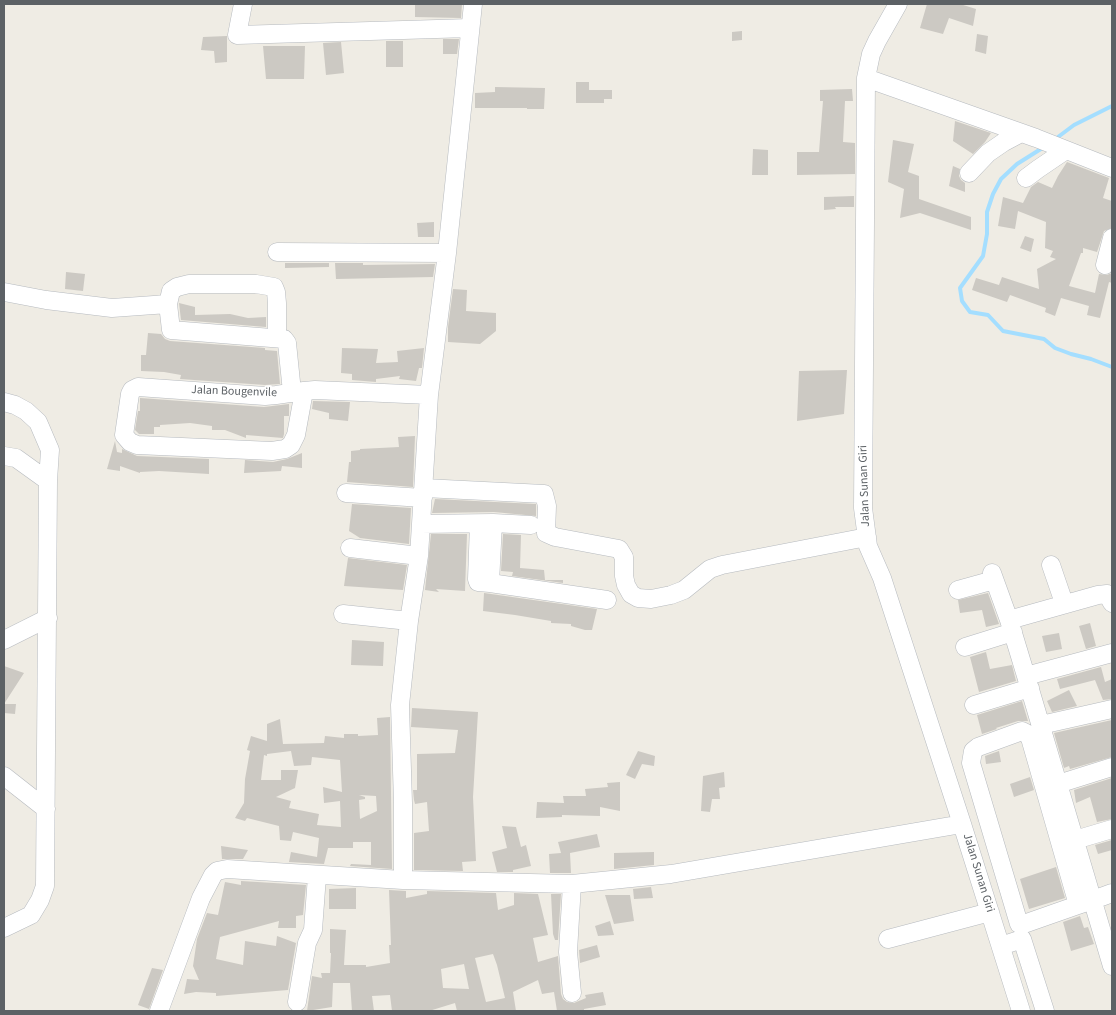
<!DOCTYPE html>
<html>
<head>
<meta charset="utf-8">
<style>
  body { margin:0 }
  #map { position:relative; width:1116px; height:1015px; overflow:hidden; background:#efece4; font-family:"Source Sans 3",sans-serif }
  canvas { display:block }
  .frame { position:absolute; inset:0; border:5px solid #5c6165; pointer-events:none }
</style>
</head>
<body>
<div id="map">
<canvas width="1116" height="1015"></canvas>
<div class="frame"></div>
</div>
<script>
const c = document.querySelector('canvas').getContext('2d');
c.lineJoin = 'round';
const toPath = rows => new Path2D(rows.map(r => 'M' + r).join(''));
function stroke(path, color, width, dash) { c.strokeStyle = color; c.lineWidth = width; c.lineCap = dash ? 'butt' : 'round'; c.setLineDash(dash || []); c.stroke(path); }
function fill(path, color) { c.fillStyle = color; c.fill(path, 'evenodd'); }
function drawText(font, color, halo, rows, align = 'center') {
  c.font = font + ' "Source Sans 3",sans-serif'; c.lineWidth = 4; c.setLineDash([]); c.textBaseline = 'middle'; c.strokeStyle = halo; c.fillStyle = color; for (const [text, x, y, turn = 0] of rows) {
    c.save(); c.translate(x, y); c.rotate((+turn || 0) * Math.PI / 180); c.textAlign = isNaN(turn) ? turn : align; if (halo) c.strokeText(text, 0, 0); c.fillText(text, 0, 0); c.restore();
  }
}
stroke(toPath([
  [1054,140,1074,125,1112,106],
  [1044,147,1017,164,1001,179,993,194,987,212,987,234,983,256,960,288,962,301,970,312,988,315,1003,331,1044,339,1055,348,1071,354,1091,359,1112,367]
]), '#a4deff', 4);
fill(toPath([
  [415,4,462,4,461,18,415,17],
  [927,4,960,4,976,9,973,26,949,18,943,34,920,28],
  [742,31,742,40,732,41,732,32],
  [977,34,988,36,986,54,975,51],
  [227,36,227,62,215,63,214,51,201,50,203,37],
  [443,39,459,39,457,54,443,54],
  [386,41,403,41,403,67,386,67],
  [341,42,344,73,326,75,323,43],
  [263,46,305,46,304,79,266,79],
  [576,82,589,82,589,90,612,90,612,99,604,99,604,103,576,103],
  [495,87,545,88,544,109,527,109,527,108,475,108,475,93,495,92],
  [852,89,853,101,845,101,843,142,855,143,855,174,797,175,797,152,819,152,823,101,820,101,820,90],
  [955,121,991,133,985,142,973,154,953,141],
  [893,140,914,144,908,172,919,176,919,199,971,217,971,230,920,213,900,218,904,189,888,182],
  [753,149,768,150,768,175,752,175],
  [1067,162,1109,178,1103,198,1112,201,1112,228,1104,231,1097,252,1083,248,1083,253,1081,253,1069,286,1095,293,1099,274,1107,275,1112,273,1112,283,1109,282,1100,318,1087,315,1089,306,1061,298,1055,316,1045,312,1046,308,1010,295,1007,302,972,290,976,278,999,285,1002,277,1039,289,1037,269,1056,259,1050,257,1053,251,1045,248,1046,222,1018,211,1015,229,998,226,1003,197,1023,203,1031,187,1038,182,1052,188,1058,176],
  [953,166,960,169,959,176,961,180,965,183,965,192,949,186],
  [854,196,854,207,835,207,836,209,824,210,824,197],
  [434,222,434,237,418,237,417,223],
  [1025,236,1034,239,1031,252,1020,248],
  [285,263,329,263,329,267,285,268],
  [335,263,363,263,363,265,435,264,433,277,336,279],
  [66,272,85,274,83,291,65,289],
  [453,289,467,290,466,311,496,313,496,331,480,344,448,342,448,327],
  [179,303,195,307,195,315,230,314,248,318,266,317,266,327,181,320],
  [148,333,161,334,165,339,170,341,265,348,265,350,277,351,280,384,265,385,180,379,181,375,164,372,141,371,141,355,146,355],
  [342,348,378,349,376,363,398,362,397,351,424,348,422,368,419,368,416,381,399,379,400,376,376,379,376,382,352,380,352,374,341,373],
  [847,370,844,414,797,421,799,371],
  [140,398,264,407,289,404,289,416,284,416,284,434,283,438,246,435,246,438,225,430,212,430,212,426,190,423,160,425,160,427,154,427,154,434,139,434,135,430,138,411,140,411],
  [313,401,350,402,348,421,329,419,329,413,312,409],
  [415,436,413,487,347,482,349,462,351,462,351,451,360,450,360,449,399,447,398,437],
  [115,441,117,452,122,453,122,449,137,456,209,459,209,474,159,471,140,472,140,473,120,466,120,471,107,469],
  [302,453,302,468,282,466,281,471,244,473,245,460,273,462,287,459],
  [435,499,536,504,536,516,494,512,432,513],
  [352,504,411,508,409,544,360,538,349,531],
  [431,534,467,534,465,591,436,589,439,592,425,590],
  [503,534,521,535,520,568,544,570,545,580,563,580,563,583,512,576,513,572,501,571],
  [348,558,407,565,403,590,344,586],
  [484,593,597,609,592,630,585,630,571,626,571,624,551,623,551,621,515,615,483,611],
  [988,593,999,624,986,627,982,610,960,613,958,600],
  [1090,623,1096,646,1086,649,1079,626],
  [1059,633,1062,649,1046,652,1042,636],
  [352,640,384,642,383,666,351,665],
  [986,652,990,669,1012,665,1016,681,979,692,970,657],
  [4,666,24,673,4,704,16,704,15,714,4,713],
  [1101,667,1105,682,1112,679,1112,699,1103,700,1095,680,1060,689,1057,679],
  [1069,690,1077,706,1052,712,1047,701],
  [1022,701,1028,721,1018,721,996,728,997,729,982,734,977,715],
  [412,708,478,712,473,797,476,861,462,862,463,871,414,870,414,833,429,831,427,802,415,804,414,800,413,790,417,790,417,754,455,753,458,730,411,727],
  [390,717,392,869,350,866,351,864,371,865,371,842,353,842,353,848,328,848,324,864,289,862,291,852,317,857,319,838,293,832,291,841,280,840,279,826,247,818,245,821,235,818,244,803,245,779,250,751,247,750,251,736,267,741,267,724,280,719,283,744,324,743,325,736,344,738,344,734,358,734,358,736,378,735,377,718],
  [291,751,294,766,311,765,312,757,340,760,342,792,323,787,324,803,340,801,341,827,317,825,319,814,289,808,291,801,276,797,295,788,298,770,281,770,281,780,261,780,264,755,267,756,267,754],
  [359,795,376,796,377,811,360,819,359,800,365,799,365,797],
  [1112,720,1112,757,1070,769,1069,766,1064,768,1054,733],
  [638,751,655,756,654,766,642,764,635,779,626,775],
  [999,751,1001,762,986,764,985,756],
  [724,772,725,787,719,788,720,799,712,799,710,812,701,811,703,776],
  [1030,777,1034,790,1014,797,1010,784],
  [1112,778,1112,819,1097,822,1090,797,1076,803,1074,790],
  [620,782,620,811,600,807,600,816,562,815,562,817,536,818,537,802,564,803,563,796,586,796,585,789,608,787,607,783],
  [502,826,516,827,521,847,526,845,531,866,513,870,513,872,497,872,492,852,507,848],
  [597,834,600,847,570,853,571,873,550,873,549,854,561,853,558,842],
  [1112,840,1112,850,1098,854,1095,845],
  [221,846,248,850,243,859,222,859],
  [654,852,654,865,614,869,614,853],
  [1056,867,1065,898,1029,909,1020,879],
  [241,881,306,885,303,915,296,916,296,928,278,928,279,921,220,937,216,959,243,965,245,941,276,946,277,936,296,943,288,990,216,996,216,993,196,992,184,994,187,979,199,980,193,966,197,939,207,913,218,915,225,882,241,885],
  [651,887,653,898,634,899,633,889],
  [356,888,356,909,329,909,329,889],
  [389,890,406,891,406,898,427,894,427,891,496,893,498,910,514,905,514,893,538,894,548,935,533,938,538,962,558,956,561,994,563,999,567,1002,574,1003,586,998,585,995,603,992,606,1005,584,1009,584,1011,557,1011,554,992,542,994,538,980,513,992,516,1011,457,1011,455,1003,429,1011,392,1011,390,995,372,996,374,1011,352,1011,350,983,333,983,332,1007,307,1011,312,976,322,978,321,973,330,973,331,953,330,953,330,929,346,930,344,965,366,965,366,967,390,963,389,945,391,945],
  [493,954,497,965,505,998,486,1002,475,958],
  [464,964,469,989,443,988,441,969],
  [551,894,561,894,558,940,555,940,553,934],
  [605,895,630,895,634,921,614,924],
  [1080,916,1084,928,1088,927,1094,944,1071,951,1063,922],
  [610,921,614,935,598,936,595,926],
  [597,945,600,957,580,963,579,950],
  [152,968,163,970,149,1009,138,1005]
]), '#ccc9c3');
const minor = toPath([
  [243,4,237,35,470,28],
  [898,4,877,41,871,54,866,78,863,508,868,546,882,578,962,824,1021,1011],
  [866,78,1036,138,1112,168],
  [969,173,988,153,1004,142,1021,133],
  [1026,178,1038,169,1066,150],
  [277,252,447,253],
  [1105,265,1112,238],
  [4,292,46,300,112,308,168,304],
  [277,338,277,303,276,292,274,287,256,284,189,284,177,287,171,291,168,304,171,330,284,339,287,343,292,392],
  [304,391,296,435,291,445,285,449,272,451,137,445,130,442,124,435,130,394,132,390,138,387,265,396,276,395,304,391,315,390,429,395],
  [4,402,15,405,26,411,38,422,50,450,48,481,45,886,40,900,31,915,4,928],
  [4,456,16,458,48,481],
  [424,488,544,494,547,506,546,533,555,537,619,549,624,557,624,576,626,585,631,594,638,598,651,599,671,595,684,590,710,569,722,565,867,537],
  [346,493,423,498],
  [493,523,531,525],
  [421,524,493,523,490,583,607,600],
  [479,524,477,579,478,582,490,583],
  [350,548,419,556],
  [1051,565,1064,603],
  [992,573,1009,620,1026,676,1112,966],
  [958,590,994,580],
  [343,614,409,621],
  [1009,620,1098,595,1107,594,1112,603],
  [4,640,48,618],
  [965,647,1013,632],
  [1026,676,1112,653],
  [974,705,1030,688],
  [1041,725,1112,709],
  [4,776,46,809],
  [1058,784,1112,767],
  [1075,840,1112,829],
  [403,880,403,803,400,705,409,621,419,556,429,395,447,253,473,4],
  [572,884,568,952,572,993],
  [1078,905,1030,738,1026,733,1022,731,978,747,973,751,971,763,1019,924,1021,925,1078,905,1093,900,1112,893],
  [888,939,990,912],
  [1001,946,1022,939,1045,1011],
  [297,1002,307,943,313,930,317,876],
  [159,1011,201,898,213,875,217,871,227,869,403,880,572,884,671,874,962,824]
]);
stroke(minor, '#b6babf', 19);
stroke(minor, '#fff', 18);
drawText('12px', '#5c6165', '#fff', [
  ["Jalan Bougenvile",234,392,2],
  ["Jalan Sunan Giri",865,486,-92],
  ["Jalan Sunan Giri",978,873,73]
]);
</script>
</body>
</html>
